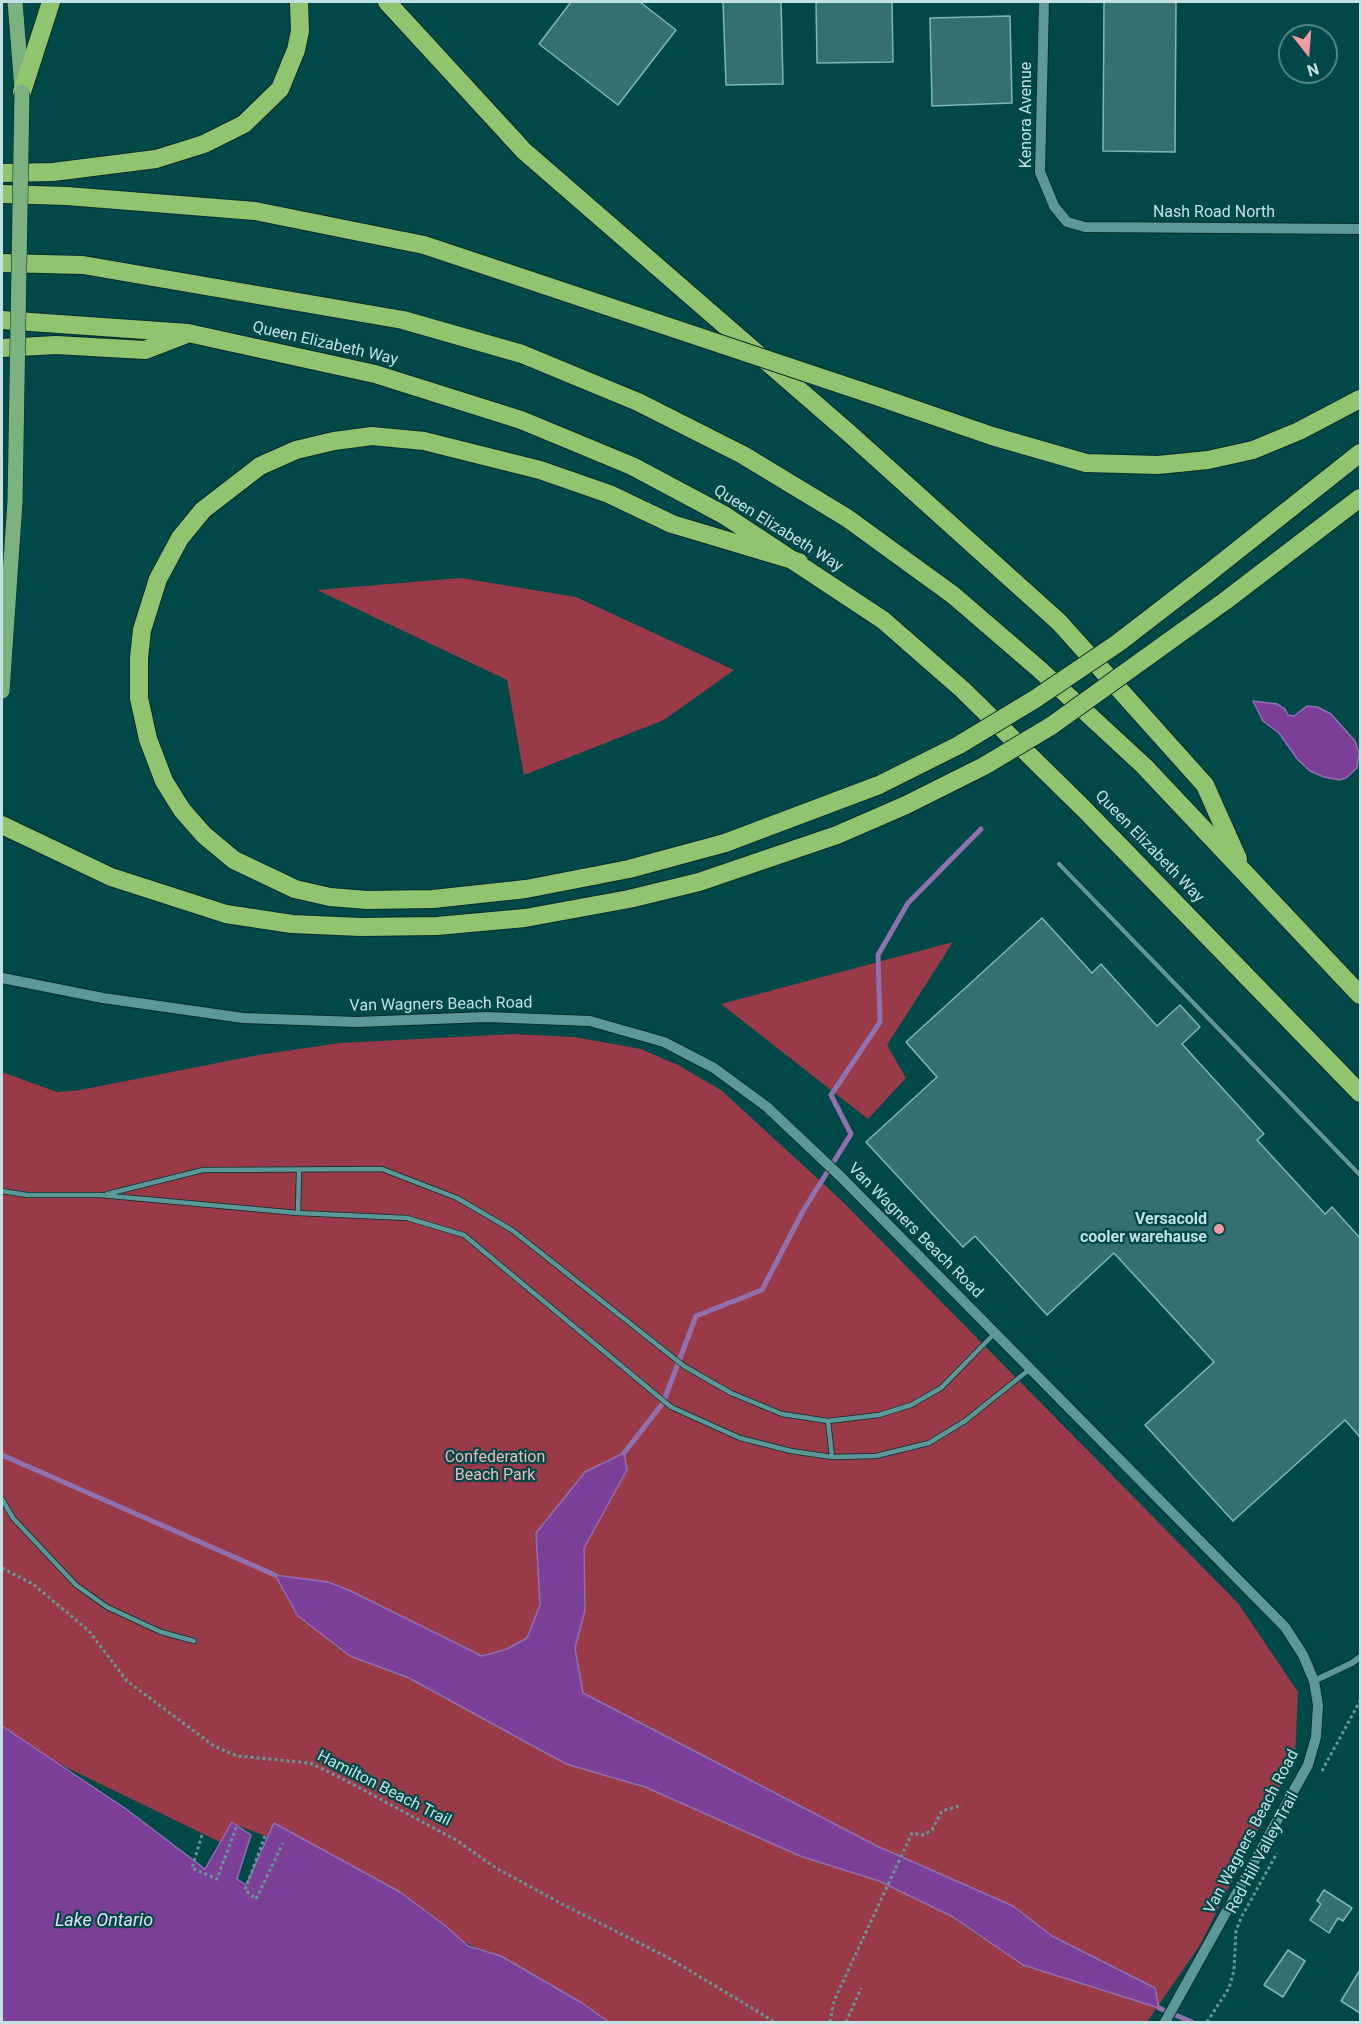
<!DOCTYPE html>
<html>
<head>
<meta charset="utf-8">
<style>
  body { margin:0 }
  #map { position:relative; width:1362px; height:2024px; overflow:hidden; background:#004948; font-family:Roboto,sans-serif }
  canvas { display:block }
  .frame { position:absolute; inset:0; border:3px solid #c3e1e0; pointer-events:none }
  .north { position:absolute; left:1278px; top:24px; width:60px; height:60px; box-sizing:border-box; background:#004948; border:2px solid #4e8685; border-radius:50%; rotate:163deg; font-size:16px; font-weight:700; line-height:24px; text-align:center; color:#c3e1e0 }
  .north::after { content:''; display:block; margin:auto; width:21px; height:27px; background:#f49aa2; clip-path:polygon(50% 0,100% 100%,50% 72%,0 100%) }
</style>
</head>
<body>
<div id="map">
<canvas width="1362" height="2024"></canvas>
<div class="frame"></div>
<div class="north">N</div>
</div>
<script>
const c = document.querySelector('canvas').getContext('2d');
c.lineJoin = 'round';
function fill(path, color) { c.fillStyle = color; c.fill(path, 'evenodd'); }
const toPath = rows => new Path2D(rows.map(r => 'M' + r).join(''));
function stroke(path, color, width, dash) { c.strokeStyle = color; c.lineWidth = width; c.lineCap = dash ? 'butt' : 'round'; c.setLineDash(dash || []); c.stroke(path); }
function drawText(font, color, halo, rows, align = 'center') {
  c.font = font + ' Roboto,sans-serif'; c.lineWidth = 4.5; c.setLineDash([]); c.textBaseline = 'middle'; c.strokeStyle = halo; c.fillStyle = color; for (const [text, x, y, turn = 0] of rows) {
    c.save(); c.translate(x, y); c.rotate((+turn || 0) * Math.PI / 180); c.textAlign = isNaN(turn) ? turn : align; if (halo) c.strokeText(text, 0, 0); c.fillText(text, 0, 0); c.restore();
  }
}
fill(toPath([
  [461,578,576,597,734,670,664,720,524,775,507,680,317,590],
  [953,942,887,1045,906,1078,868,1119,721,1004],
  [514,1034,574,1037,641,1049,678,1065,721,1090,841,1200,1238,1603,1298,1692,1295,1757,1200,1945,1147,2022,601,2022,573,2006,538,1976,464,1942,283,1843,237,1825,228,1846,2,1736,2,1072,57,1092,80,1090,258,1055,340,1043]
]), '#983a48');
const water = toPath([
  [1253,701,1277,704,1285,709,1288,715,1294,716,1307,706,1317,707,1331,714,1355,741,1359,753,1357,768,1346,778,1339,780,1324,777,1310,771,1298,760,1279,733,1263,721,1253,701],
  [624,1453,627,1470,584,1548,585,1610,575,1648,583,1693,877,1846,1013,1906,1052,1936,1155,1988,1159,2008,1023,1965,953,1917,879,1881,800,1856,645,1787,566,1764,409,1678,350,1656,298,1616,275,1575,328,1582,351,1591,482,1656,507,1649,527,1638,540,1605,536,1533,585,1472,624,1453],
  [2,1726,126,1809,205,1869,232,1822,251,1835,237,1879,246,1885,274,1823,400,1892,447,1927,468,1946,501,1956,582,2003,609,2022,2,2022,2,1726]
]);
fill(water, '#7c3f98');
stroke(water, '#9170ae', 1.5);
stroke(toPath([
  [624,1453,663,1403,696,1316,762,1290,803,1211,851,1134,831,1095,880,1022,878,955,908,903,981,829],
  [2,1455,275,1575],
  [1159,2008,1192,2022]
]), '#9170ae', 5);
const building = toPath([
  [571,2,640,2,676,30,618,105,539,44,571,2],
  [723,2,781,2,783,84,726,85,723,2],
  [816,2,892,2,893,62,817,63,816,2],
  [1104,2,1176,2,1175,152,1103,151,1104,2],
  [1010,16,1012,103,932,106,930,18,1010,16],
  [1042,918,1092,973,1101,964,1157,1026,1180,1005,1200,1027,1182,1044,1264,1134,1257,1140,1325,1214,1332,1207,1360,1238,1360,1437,1345,1420,1233,1521,1145,1425,1214,1362,1114,1253,1047,1315,975,1236,963,1247,866,1142,937,1077,906,1042,1042,918],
  [1324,1890,1352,1908,1343,1921,1338,1918,1329,1933,1310,1920,1321,1904,1317,1901,1324,1890],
  [1288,1950,1305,1961,1283,1997,1264,1985,1288,1950],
  [1360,1970,1360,2013,1341,2001,1360,1970]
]);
fill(building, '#34706f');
stroke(building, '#7bb8b7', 1.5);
const service = toPath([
  [1059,864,1360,1175],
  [2,1191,27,1195,100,1195,298,1213,407,1218,464,1235,671,1407,740,1438,791,1451,832,1457,876,1456,929,1443,965,1421,1030,1369],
  [107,1194,203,1170,382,1169,457,1198,512,1230,684,1366,731,1393,782,1414,828,1421,879,1415,911,1405,941,1388,995,1333],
  [298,1213,299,1170],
  [828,1421,832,1457],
  [2,1499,13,1518,76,1585,107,1607,161,1632,194,1641]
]);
const minor = toPath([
  [1314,1681,1352,1663,1360,1657]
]);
const tertiary = toPath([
  [1044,2,1040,172,1054,206,1067,222,1085,227,1360,229],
  [2,978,103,998,243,1018,357,1022,486,1017,590,1021,664,1042,714,1068,767,1107,841,1177,1285,1627,1303,1655,1314,1681,1318,1705,1316,1737,1308,1765,1165,2022]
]);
const primary = toPath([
  [15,2,22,89],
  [2,691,15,502]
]);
const motorway = toPath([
  [387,2,524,151,850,434,1059,622,1205,785,1238,859],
  [22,92,51,2],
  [2,173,53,172,156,159,204,144,244,124,280,89,296,50,300,31,299,2],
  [2,194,67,196,255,211,424,245],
  [2,263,83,265,403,320,522,354,638,402,743,455,847,518,953,595,1039,669,1144,766,1360,995],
  [2,320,188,333,375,374,521,420,632,466,724,515,883,620,963,690,1084,809,1360,1093],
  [2,348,56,345,145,350,184,335],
  [879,397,992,436,1086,463,1158,465,1208,460,1253,450,1299,431,1360,399],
  [799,562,672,524,609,494,540,470,424,441,372,436,334,441,296,450,260,466,203,510,180,538,158,579,142,630,139,658,139,698,148,739,164,781,182,810,204,835,234,860,295,889,330,897,367,900,433,899,526,889,629,869,725,843,879,785],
  [1205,576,1360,453],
  [1225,601,1360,498],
  [2,825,111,877,226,914,292,924,361,927,437,926,525,918,629,899,699,882,837,835,906,805]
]);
stroke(service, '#0a2b2b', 6);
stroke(minor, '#0a2b2b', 8);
stroke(tertiary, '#0a2b2b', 12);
stroke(primary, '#0a2b2b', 16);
stroke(motorway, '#0a2b2b', 20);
stroke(toPath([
  [2,1568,33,1584,89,1631,127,1681,214,1746,237,1756,310,1763,343,1779,456,1840,496,1868,562,1904,667,1957,775,2022],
  [1322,1771,1360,1701],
  [202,1835,192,1868,217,1879,237,1825],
  [265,1836,245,1890,256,1899,283,1843],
  [830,2022,834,2001,912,1833,923,1835,932,1830,942,1811,962,1805],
  [846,2022,861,1988],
  [1207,2022,1229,1988,1234,1970,1236,1931,1241,1918,1277,1853]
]), '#659897', 3, [3, 3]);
stroke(service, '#5c9897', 4.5);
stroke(minor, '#5c9897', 6);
stroke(tertiary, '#5c9897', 10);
stroke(primary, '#7bb27f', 15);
stroke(motorway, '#90c46f', 18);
const primaryBridge = toPath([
  [15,502,22,92]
]);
const motorwayBridge = toPath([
  [424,245,879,397],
  [879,785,959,745,1035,699,1118,643,1205,576],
  [906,805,984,766,1051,726,1225,601]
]);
stroke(primaryBridge, '#0a2b2b', 16, []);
stroke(motorwayBridge, '#0a2b2b', 20, []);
stroke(primaryBridge, '#7bb27f', 15);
stroke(motorwayBridge, '#90c46f', 18);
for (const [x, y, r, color] of [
  [1219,1229,6,"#f49aa2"]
]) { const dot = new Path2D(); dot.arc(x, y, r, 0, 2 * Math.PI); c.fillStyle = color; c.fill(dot); stroke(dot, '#004948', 2); }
drawText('16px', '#c3e1e0', '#004948', [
  ["Kenora Avenue",1027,115,-90],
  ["Nash Road North",1214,213],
  ["Queen Elizabeth Way",325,344,13],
  ["Queen Elizabeth Way",778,529,32],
  ["Queen Elizabeth Way",1149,847,46],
  ["Van Wagners Beach Road",441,1005,-1],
  ["Van Wagners Beach Road",915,1231,45],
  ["Hamilton Beach Trail",384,1789,27],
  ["Van Wagners Beach Road",1252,1832,-62],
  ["Red Hill Valley Trail",1263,1853,-62]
]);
drawText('bold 16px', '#c3e1e0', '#004948', [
  ["Versacold",1207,1220],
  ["cooler warehause",1207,1238]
], 'right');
drawText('16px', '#f4b7bc', '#004948', [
  ["Confederation",495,1458],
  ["Beach Park",495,1476]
]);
drawText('italic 18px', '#e8d9f1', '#004948', [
  ["Lake Ontario",104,1921]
]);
</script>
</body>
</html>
